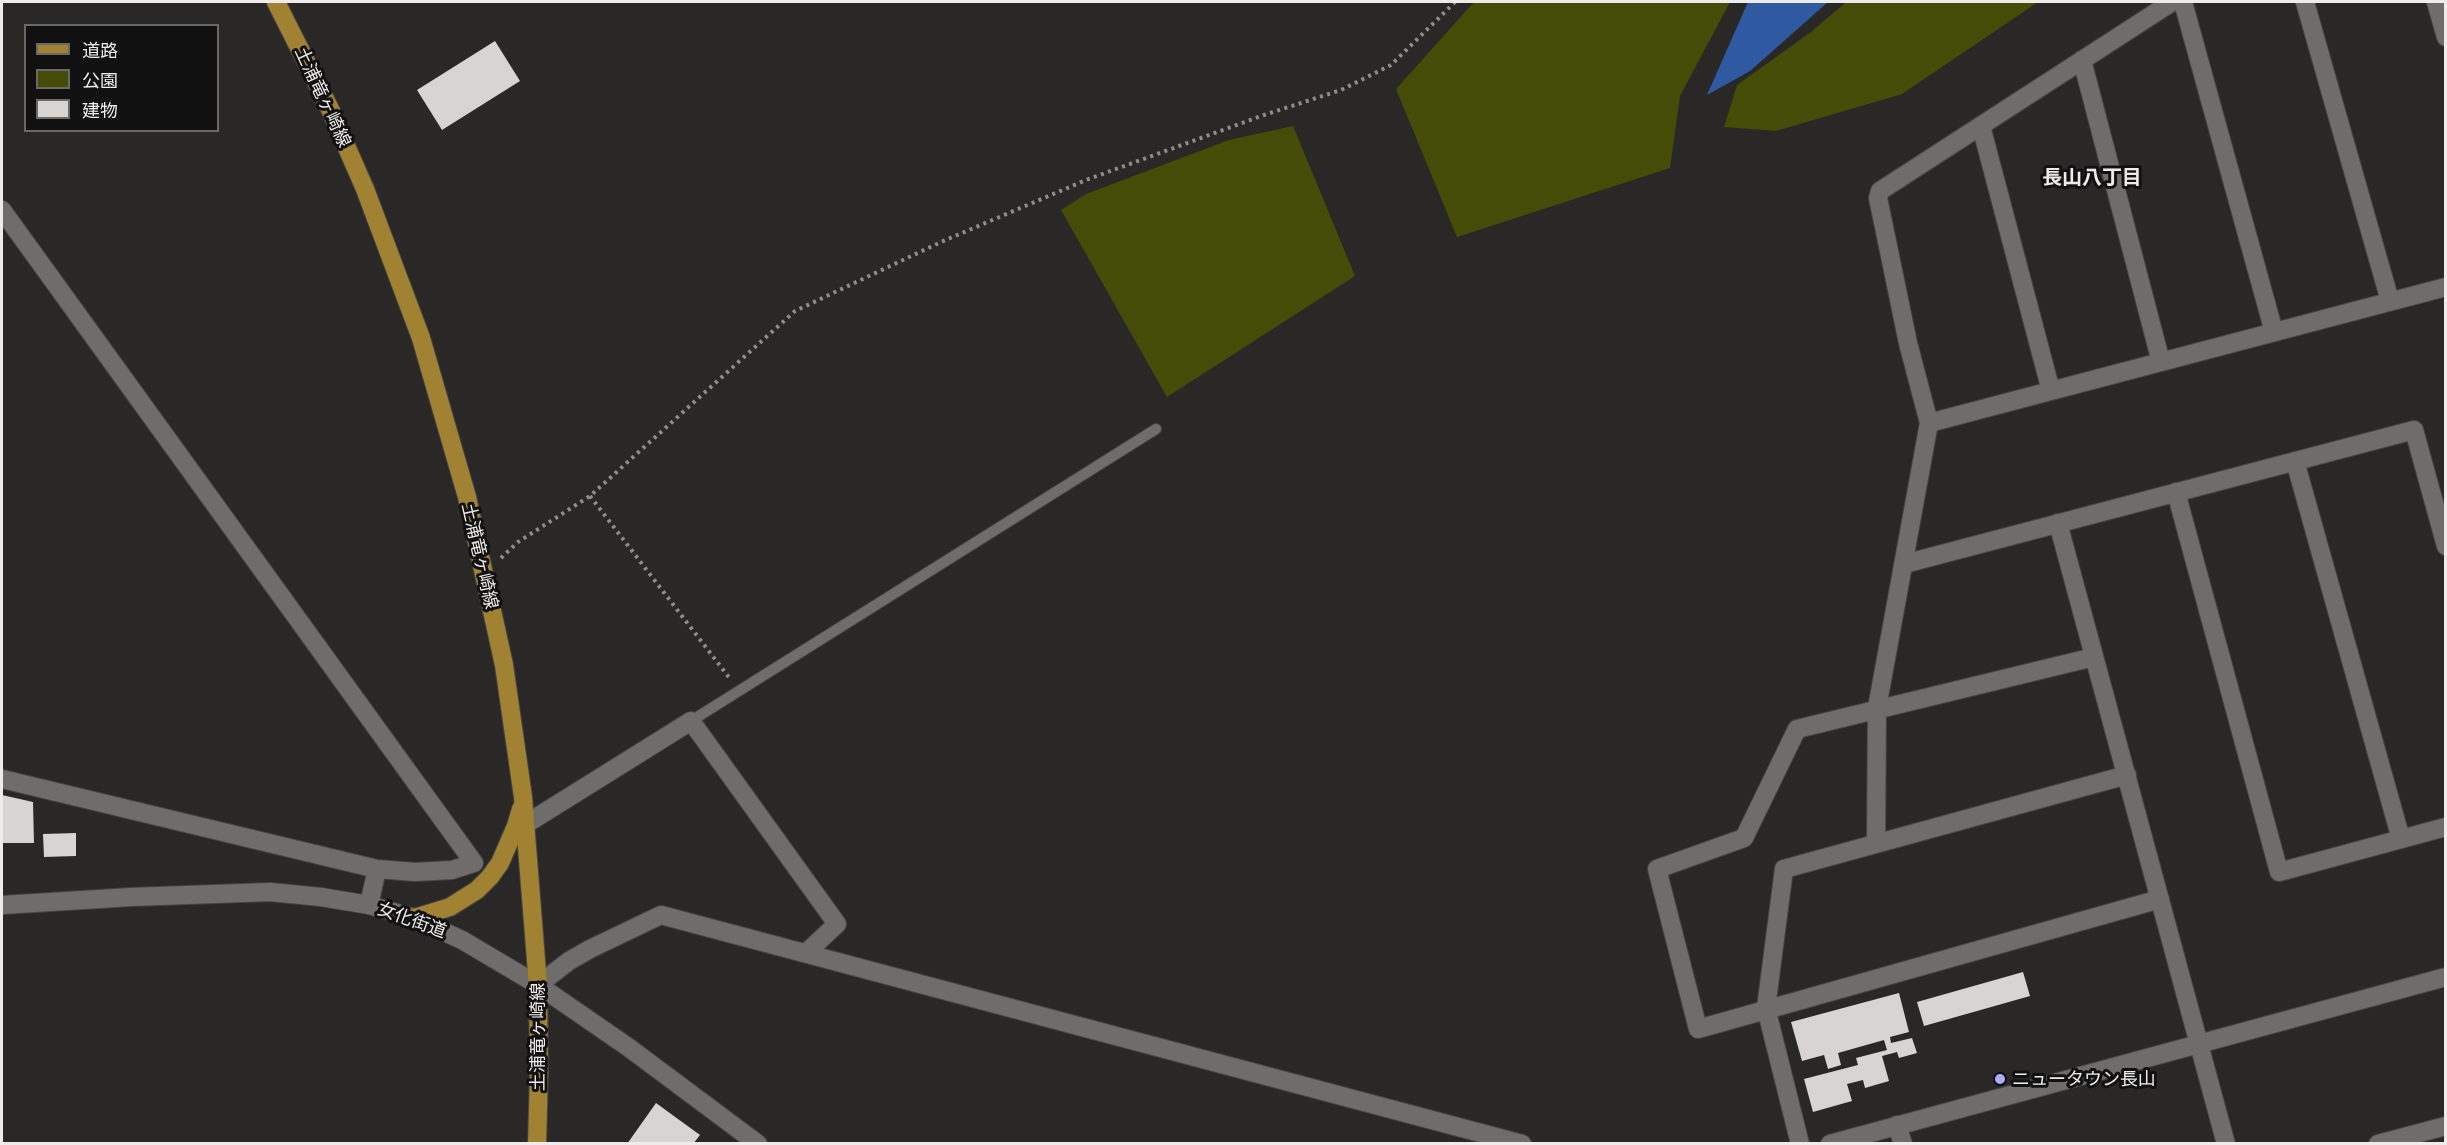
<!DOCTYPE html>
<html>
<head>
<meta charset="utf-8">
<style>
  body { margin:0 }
  #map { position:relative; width:2447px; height:1145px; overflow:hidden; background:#2a2827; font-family:Commissioner,"Noto Sans JP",sans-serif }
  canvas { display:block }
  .frame { position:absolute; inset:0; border:3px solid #eeeceb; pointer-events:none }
  .legend { position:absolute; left:24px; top:24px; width:195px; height:108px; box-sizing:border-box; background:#121111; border:2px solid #6a6968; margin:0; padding:8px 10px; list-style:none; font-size:18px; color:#eeeceb }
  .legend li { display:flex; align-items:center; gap:12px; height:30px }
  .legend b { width:30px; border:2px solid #6a6968 }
</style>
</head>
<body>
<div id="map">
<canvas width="2447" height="1145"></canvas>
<div class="frame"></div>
<ul class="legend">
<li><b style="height:8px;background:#a18233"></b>道路</li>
<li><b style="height:16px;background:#454c07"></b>公園</li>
<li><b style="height:16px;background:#d7d4d2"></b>建物</li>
</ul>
</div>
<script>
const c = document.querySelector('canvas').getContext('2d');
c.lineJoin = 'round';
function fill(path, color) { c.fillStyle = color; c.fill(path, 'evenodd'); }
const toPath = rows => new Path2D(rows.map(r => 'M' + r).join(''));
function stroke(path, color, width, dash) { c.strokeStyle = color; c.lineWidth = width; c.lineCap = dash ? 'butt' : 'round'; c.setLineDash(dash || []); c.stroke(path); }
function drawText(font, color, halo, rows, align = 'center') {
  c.font = font + ' Commissioner,"Noto Sans JP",sans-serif'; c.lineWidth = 6; c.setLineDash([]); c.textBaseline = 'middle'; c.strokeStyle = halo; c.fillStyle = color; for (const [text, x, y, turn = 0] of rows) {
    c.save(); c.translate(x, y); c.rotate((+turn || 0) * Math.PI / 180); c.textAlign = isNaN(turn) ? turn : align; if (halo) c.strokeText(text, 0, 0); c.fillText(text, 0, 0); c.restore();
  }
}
fill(toPath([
  [1474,2,1730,2,1680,96,1670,168,1457,237,1396,89],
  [1846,2,2038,2,1902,94,1776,131,1724,127,1737,85,1811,32],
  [1293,126,1355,276,1167,397,1061,210,1086,194,1229,140]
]), '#454c07');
fill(toPath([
  [1748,2,1828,2,1750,71,1707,95]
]), '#2f5aa1');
fill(toPath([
  [495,41,520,81,442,130,417,90],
  [2,795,33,802,34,843,2,843],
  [76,833,76,856,44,857,43,834],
  [2023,972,2030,996,1924,1026,1917,1002],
  [1899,993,1909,1032,1890,1037,1891,1043,1912,1038,1917,1053,1899,1058,1897,1052,1882,1056,1889,1081,1865,1088,1863,1080,1847,1084,1852,1101,1813,1112,1804,1079,1858,1065,1856,1058,1887,1050,1884,1040,1838,1053,1841,1065,1828,1069,1824,1055,1802,1061,1791,1022],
  [656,1103,700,1135,693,1144,627,1144]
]), '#d7d4d2');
const service = toPath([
  [691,721,1156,429]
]);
const minor = toPath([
  [2183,2,2274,332],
  [2305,2,2390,301],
  [2082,60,2161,362],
  [1981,126,2051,391],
  [2,210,474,863,452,870,415,872,377,869,2,779],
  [1929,423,2446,287],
  [2295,461,2401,839],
  [2176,492,2279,872,2446,827],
  [2058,523,2226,1144],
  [1904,564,2414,430,2446,546],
  [2094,657,1797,729,1744,838,1657,869,1698,1029,2160,899],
  [526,824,691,721,837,924,806,953],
  [369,905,377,869],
  [538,985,569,961,590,949,661,915,1522,1144],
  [1897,1125,1903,1144],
  [1800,1144,1766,1008,1784,869,2127,775],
  [2378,1144,2446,1126]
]);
const tertiary = toPath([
  [2436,2,2446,37],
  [1876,843,1877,708,1929,423,1908,343,1878,198,1880,191,2172,2],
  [2,905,131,897,270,892,321,897,369,905,414,918,462,940,538,985,628,1047,758,1144],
  [1830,1144,2446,977]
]);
const primary = toPath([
  [276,2,330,109,365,189,421,338,467,497,504,665,523,797,538,985,539,1072,537,1144],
  [414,918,450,907,477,890,490,877,500,863,516,826,521,809]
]);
stroke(service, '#484645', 12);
stroke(minor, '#484645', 20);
stroke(tertiary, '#484645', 20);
stroke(primary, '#484645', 20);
stroke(toPath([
  [590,496,731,680],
  [501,558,518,542,590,496,795,311,941,242,1086,180,1264,115,1341,90,1391,65,1455,2]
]), '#908e8d', 4, [3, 4.5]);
stroke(service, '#6f6d6b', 10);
stroke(minor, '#6f6d6b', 18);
stroke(tertiary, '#6f6d6b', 18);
stroke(primary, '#a18233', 18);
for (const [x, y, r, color] of [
  [2000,1079,6,"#abaffb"]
]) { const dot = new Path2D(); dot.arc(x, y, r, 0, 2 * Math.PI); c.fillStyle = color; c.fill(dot); stroke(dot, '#121111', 2); }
drawText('18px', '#eeeceb', '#121111', [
  ["土浦竜ヶ崎線",323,97,65],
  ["土浦竜ヶ崎線",480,556,77],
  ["女化街道",412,920,20],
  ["土浦竜ヶ崎線",538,1037,-90]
]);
drawText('18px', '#eeeceb', '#121111', [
  ["ニュータウン長山",2012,1079]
], 'left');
drawText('bold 20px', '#eeeceb', '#121111', [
  ["長山八丁目",2092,177]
]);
</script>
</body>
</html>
